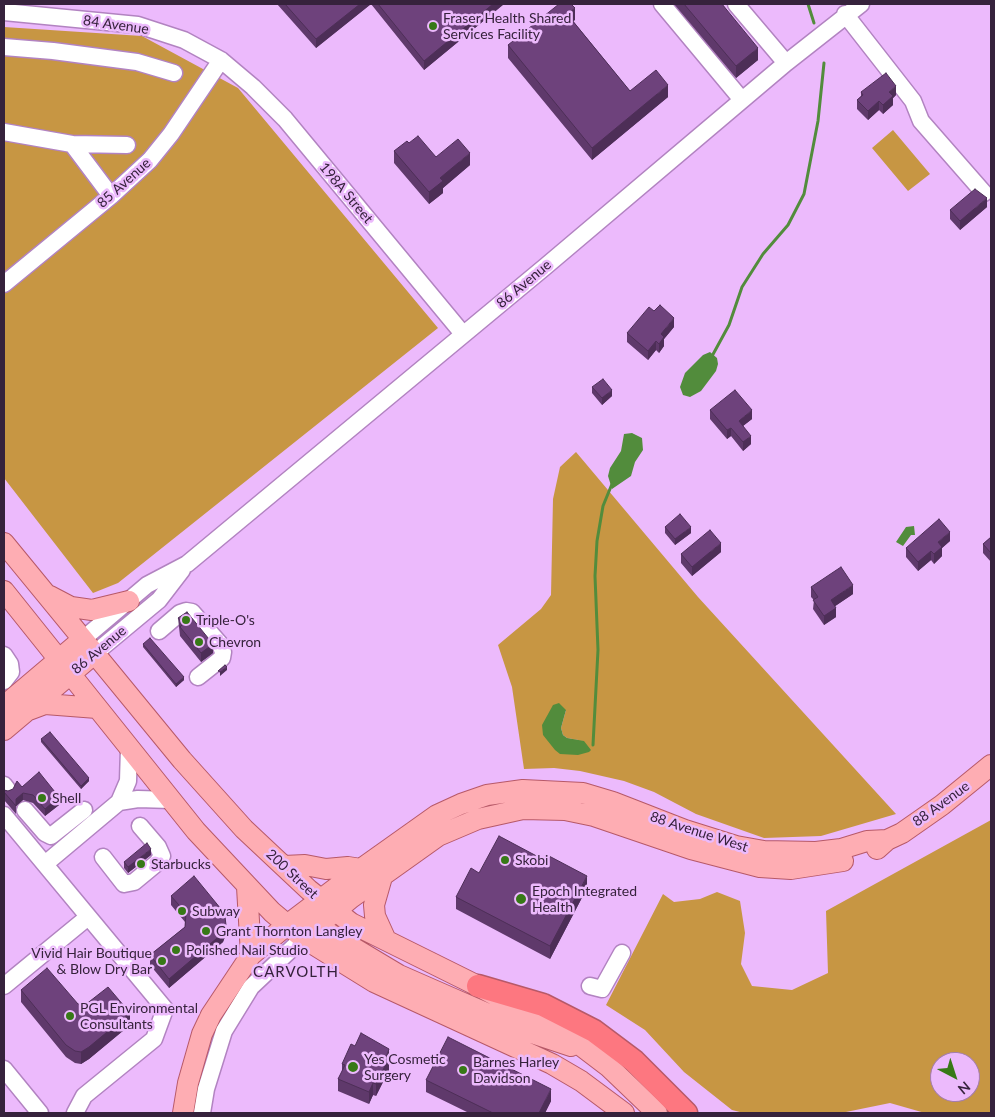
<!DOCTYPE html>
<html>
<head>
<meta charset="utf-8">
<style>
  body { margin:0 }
  #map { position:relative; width:995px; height:1117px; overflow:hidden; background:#ecbafc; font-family:Lato,sans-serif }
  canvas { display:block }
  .frame { position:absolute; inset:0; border:5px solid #36223c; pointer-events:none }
  .north { position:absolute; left:930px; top:1052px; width:50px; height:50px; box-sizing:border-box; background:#ecbafc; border:1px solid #a37daf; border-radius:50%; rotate:140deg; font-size:14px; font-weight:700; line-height:20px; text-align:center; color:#36223c }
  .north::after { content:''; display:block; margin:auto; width:18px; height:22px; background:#377917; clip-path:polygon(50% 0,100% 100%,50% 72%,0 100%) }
</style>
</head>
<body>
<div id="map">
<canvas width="995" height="1117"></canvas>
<div class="frame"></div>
<div class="north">N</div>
</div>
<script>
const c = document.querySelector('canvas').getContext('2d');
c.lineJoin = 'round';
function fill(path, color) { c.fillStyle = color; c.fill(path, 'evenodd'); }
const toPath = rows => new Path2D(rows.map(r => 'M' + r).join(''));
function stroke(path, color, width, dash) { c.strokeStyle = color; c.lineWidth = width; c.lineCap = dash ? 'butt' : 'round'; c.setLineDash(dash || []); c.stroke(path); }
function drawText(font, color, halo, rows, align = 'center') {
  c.font = font + ' Lato,sans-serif'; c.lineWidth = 5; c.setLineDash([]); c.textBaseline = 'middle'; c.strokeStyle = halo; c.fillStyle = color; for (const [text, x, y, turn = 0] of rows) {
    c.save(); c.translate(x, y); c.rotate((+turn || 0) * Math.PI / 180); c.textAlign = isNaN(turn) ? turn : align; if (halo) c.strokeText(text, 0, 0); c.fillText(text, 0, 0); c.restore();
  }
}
fill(toPath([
  [4,27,142,36,238,88,438,328,118,583,93,593,4,478],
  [893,130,930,174,908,191,872,148],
  [576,452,698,597,896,814,821,836,764,838,696,814,654,792,624,781,580,771,554,768,524,769,512,687,498,645,541,609,551,595,553,499,560,467],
  [566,710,561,728,563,735,567,738,584,741,543,735],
  [991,820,991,1113,925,1113,890,1103,841,1113,744,1113,732,1110,684,1072,645,1030,606,1005,663,894,674,902,700,899,717,892,740,901,745,933,741,964,752,986,792,990,828,973,826,911],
  [940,1062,970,1062,970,1092,940,1092]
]), '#c79643');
fill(toPath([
  [710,352,717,358,718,364,716,371,701,391,690,397,683,395,680,387,685,373,703,355],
  [632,433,642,438,643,450,635,462,631,476,612,489,608,476,610,468,621,451,624,434],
  [914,526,915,535,911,535,903,546,896,542,906,527],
  [559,703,566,710,561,728,563,735,567,738,584,741,591,750,589,752,578,755,560,754,555,750,543,735,542,725,553,705]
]), '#528c3c');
stroke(toPath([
  [808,4,814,23],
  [711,358,729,325,742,287,763,254,788,225,804,194,818,121,824,63],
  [593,745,598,650,595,576,597,541,603,506,612,484]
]), '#528c3c', 3);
const minor = toPath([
  [662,4,742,100],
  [736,4,786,63],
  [4,12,138,25,184,40,221,60,253,87,285,119,463,334],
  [845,14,913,101,921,121,984,193],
  [4,47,53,51,137,62,174,73],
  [4,132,72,144,111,196],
  [72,144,127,145],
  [4,284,111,196,150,160,171,134,221,60],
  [159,631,180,613,186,611,192,612,220,644,223,652,222,658,198,677],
  [82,640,147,585,187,564,546,266,786,63,861,4],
  [94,654,159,600,182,570],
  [4,655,10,664,11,672,4,681],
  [4,785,7,789],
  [119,802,138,799,171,800],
  [25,810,45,833,51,836,84,810],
  [4,815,165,1009,154,1039,84,1096,75,1113],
  [103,857,124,884,134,882,157,863,162,856,158,847,140,826],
  [45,864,119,802,128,781,129,748],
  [4,986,88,917],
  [590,986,602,989,622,953],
  [4,1069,40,1113],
  [202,1113,206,1089,224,1031,251,987,303,938]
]);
const major = toPath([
  [4,543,182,760,244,829,309,890,351,923,478,986,563,1032,609,1067,657,1113],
  [4,591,196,831,272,912,303,938,374,982,552,1064,581,1081,624,1113],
  [50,596,71,607,92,610,129,601],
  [4,706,82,640],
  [29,710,45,704,97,708],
  [4,730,94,654],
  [877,849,887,840,902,833,942,805,991,765],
  [284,866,305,865,326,869,348,867,361,869],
  [382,877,374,905,375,916,385,938],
  [247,887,251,955],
  [307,920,399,975,529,1032,571,1046],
  [303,938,351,898,438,836,478,819,523,809,565,810,594,816,691,849,760,867,791,869,843,861],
  [183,1113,188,1083,202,1034,211,1015,251,955,287,925,361,869,437,815,461,804,487,795,523,790,583,793,613,802,685,830,736,846,764,851,816,852,841,849,867,841,887,840]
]);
const highway = toPath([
  [478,986,543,1005,594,1031,634,1061,686,1113]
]);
stroke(minor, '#b283c1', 19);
stroke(major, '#b75968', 22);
stroke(highway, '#b75968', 25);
stroke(minor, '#fff', 16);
stroke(major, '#feadb3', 20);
stroke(highway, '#fd7780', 22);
fill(toPath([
  [277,4,504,4,424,70,371,4,316,48],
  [674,4,722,4,758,60,736,78],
  [575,20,573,21,630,91,668,97,592,160,508,58,508,45],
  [861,92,896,95,893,98,893,105,883,114,879,110,868,120,857,109,857,100,861,96],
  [409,143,436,157,470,165,443,188,443,193,429,204,394,163,394,151],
  [987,207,960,230,950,219,950,210],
  [674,327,664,339,664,346,659,353,656,350,648,360,627,342,627,333],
  [592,387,612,396,602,405,592,393],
  [710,410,752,419,743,426,751,444,743,451,731,436,727,439,710,419],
  [665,527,691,533,675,545,665,533],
  [991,537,991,562,983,553,983,544],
  [950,541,942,548,942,556,934,564,931,560,918,571,906,557,906,548],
  [721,552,692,576,681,563,681,554],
  [811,587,853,594,835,606,836,617,824,625,813,609,814,600,811,597],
  [178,618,213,653,201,662,180,636],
  [143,644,184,680,176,687,143,647],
  [41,739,89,781,81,789,41,742],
  [22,787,59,805,45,816,33,803,23,800,16,806,16,814,4,800,4,790,8,791],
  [151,855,128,873,124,868,124,862],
  [479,873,587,888,550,959,456,909,456,897],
  [171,896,226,934,223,942,169,988,150,965,150,955,185,927,185,922,171,905],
  [21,990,78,1004,130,1025,89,1059,81,1064,75,1063,66,1057,21,1002],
  [389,1061,389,1070,376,1096,373,1095,369,1104,338,1091,338,1079,342,1072,342,1064],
  [426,1080,551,1101,545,1113,469,1113,426,1092]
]), '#5f396b');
fill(toPath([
  [360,4,371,4,316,48,316,39],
  [493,4,504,4,424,70,424,61],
  [575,8,575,20,567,26,567,14],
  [758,48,758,60,736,78,736,66],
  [668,85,668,97,592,160,592,148],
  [896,86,896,95,893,98,893,105,883,114,883,105,889,92],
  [879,101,879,110,868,120,868,111],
  [470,153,470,165,443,188,443,193,429,204,429,192,440,178],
  [987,198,987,207,960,230,960,221],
  [674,318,674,327,664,339,664,346,659,353,659,344,661,334],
  [656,341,656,350,648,360,648,351],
  [612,390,612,396,602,405,602,398],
  [752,410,752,419,739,429,739,421],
  [731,428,731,436,727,439,727,430],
  [751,436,751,444,743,451,743,442],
  [691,527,691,533,675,545,675,539],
  [950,532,950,541,942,548,942,556,934,564,934,554,938,542],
  [721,543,721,552,692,576,692,567],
  [931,551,931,560,918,571,918,562],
  [853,585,853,594,831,609,831,600],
  [836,608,836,617,824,625,824,616],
  [213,644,213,653,201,662,201,653],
  [227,667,227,670,220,676,220,672],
  [184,677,184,680,176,687,176,684],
  [89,778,89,781,81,789,81,786],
  [23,793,23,800,16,806,16,799],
  [59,797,59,805,45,816,45,809],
  [151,849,151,855,128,873,128,867],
  [587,876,587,888,550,959,550,946],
  [226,925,226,934,223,942,169,988,169,979],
  [130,1013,130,1025,89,1059,81,1064,81,1052],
  [389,1049,389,1070,376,1096,376,1084,386,1057],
  [373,1083,373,1095,369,1104,369,1092],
  [551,1089,551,1101,545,1113,539,1113]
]), '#4d2e57');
const building = toPath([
  [285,4,360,4,316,39,285,4],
  [378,4,493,4,424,61,378,4],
  [559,4,571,4,575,8,567,14,630,91,656,70,668,85,592,148,508,45,559,4],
  [684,4,722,4,758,48,736,66,684,4],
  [886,73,896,86,889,92,893,96,883,105,879,101,868,111,857,100,863,95,861,92,886,73],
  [418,136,436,157,458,139,470,153,440,178,443,181,429,192,394,151,407,141,409,143,418,136],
  [975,189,987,198,960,221,950,210,975,189],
  [660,305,674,318,661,334,664,337,659,344,656,341,648,351,627,333,649,307,654,311,660,305],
  [603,379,612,390,602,398,592,387,603,379],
  [735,390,752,410,739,421,751,436,743,442,731,428,727,430,710,410,735,390],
  [680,514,691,527,675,539,665,527,680,514],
  [939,519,950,532,938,542,942,547,934,554,931,551,918,562,906,548,939,519],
  [710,530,721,543,692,567,681,554,710,530],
  [991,537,991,553,983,544,991,537],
  [841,567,853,585,831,600,836,608,824,616,813,600,818,597,811,587,841,567],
  [187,612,213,644,201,653,180,627,183,624,178,618,187,612],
  [150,638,184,677,176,684,143,644,150,638],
  [225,665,227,667,220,672,218,671,225,665],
  [50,732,89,778,81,786,41,739,50,732],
  [39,772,59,797,45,809,33,795,23,793,16,799,16,806,4,792,4,790,8,791,13,789,17,781,22,787,39,772],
  [499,836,546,861,549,856,587,876,550,946,456,897,471,868,479,873,499,836],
  [147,843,151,849,128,867,124,862,147,843],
  [194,876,221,909,225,917,226,925,223,933,169,979,150,955,185,927,186,913,171,896,194,876],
  [47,968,78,1004,85,1005,108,987,130,1013,89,1047,81,1052,75,1051,66,1045,21,990,47,968],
  [361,1033,389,1049,386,1057,389,1058,376,1084,373,1083,369,1092,338,1079,345,1065,342,1064,351,1044,355,1046,361,1033],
  [448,1037,551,1089,539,1113,493,1113,426,1080,448,1037]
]);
fill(building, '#6e427c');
stroke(building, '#4d2e57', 1);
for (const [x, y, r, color] of [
  [433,26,5,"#377917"],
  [186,620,5,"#377917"],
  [199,642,5,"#377917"],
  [42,798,5,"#377917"],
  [505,860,5,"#377917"],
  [141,864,5,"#377917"],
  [521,899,6,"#377917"],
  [182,911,5,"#377917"],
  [206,931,5,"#377917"],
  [176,950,5,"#377917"],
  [162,961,5,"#377917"],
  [70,1016,5,"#377917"],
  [353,1067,6,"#377917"],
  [463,1070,5,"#377917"]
]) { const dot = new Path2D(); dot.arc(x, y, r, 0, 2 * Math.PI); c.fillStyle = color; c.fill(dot); stroke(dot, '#ecbafc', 2); }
drawText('14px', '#36223c', '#ecbafc', [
  ["Fraser Health Shared",443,18],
  ["Services Facility",443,34],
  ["Triple-O's",196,620],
  ["Chevron",209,642],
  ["Shell",52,798],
  ["Skobi",515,860],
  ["Starbucks",151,864],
  ["Epoch Integrated",532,891],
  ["Health",532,907],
  ["Subway",192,911],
  ["Grant Thornton Langley",216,931],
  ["Polished Nail Studio",186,950],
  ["Vivid Hair Boutique",152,953,"right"],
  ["& Blow Dry Bar",152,969,"right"],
  ["PGL Environmental",80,1008],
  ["Consultants",80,1024],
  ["Yes Cosmetic",364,1059],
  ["Surgery",364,1075],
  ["Barnes Harley",473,1062],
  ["Davidson",473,1078]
], 'left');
drawText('14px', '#36223c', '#ecbafc', [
  ["84 Avenue",116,25,8],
  ["85 Avenue",124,183,-42],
  ["198A Street",346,193,50],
  ["86 Avenue",524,284,-40],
  ["86 Avenue",99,650,-40],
  ["88 Avenue",941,804,-36],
  ["88 Avenue West",699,832,18],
  ["200 Street",292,874,43]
]);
c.letterSpacing = '1px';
drawText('15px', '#36223c', '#ecbafc', [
  ["CARVOLTH",296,972]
]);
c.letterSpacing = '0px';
</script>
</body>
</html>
